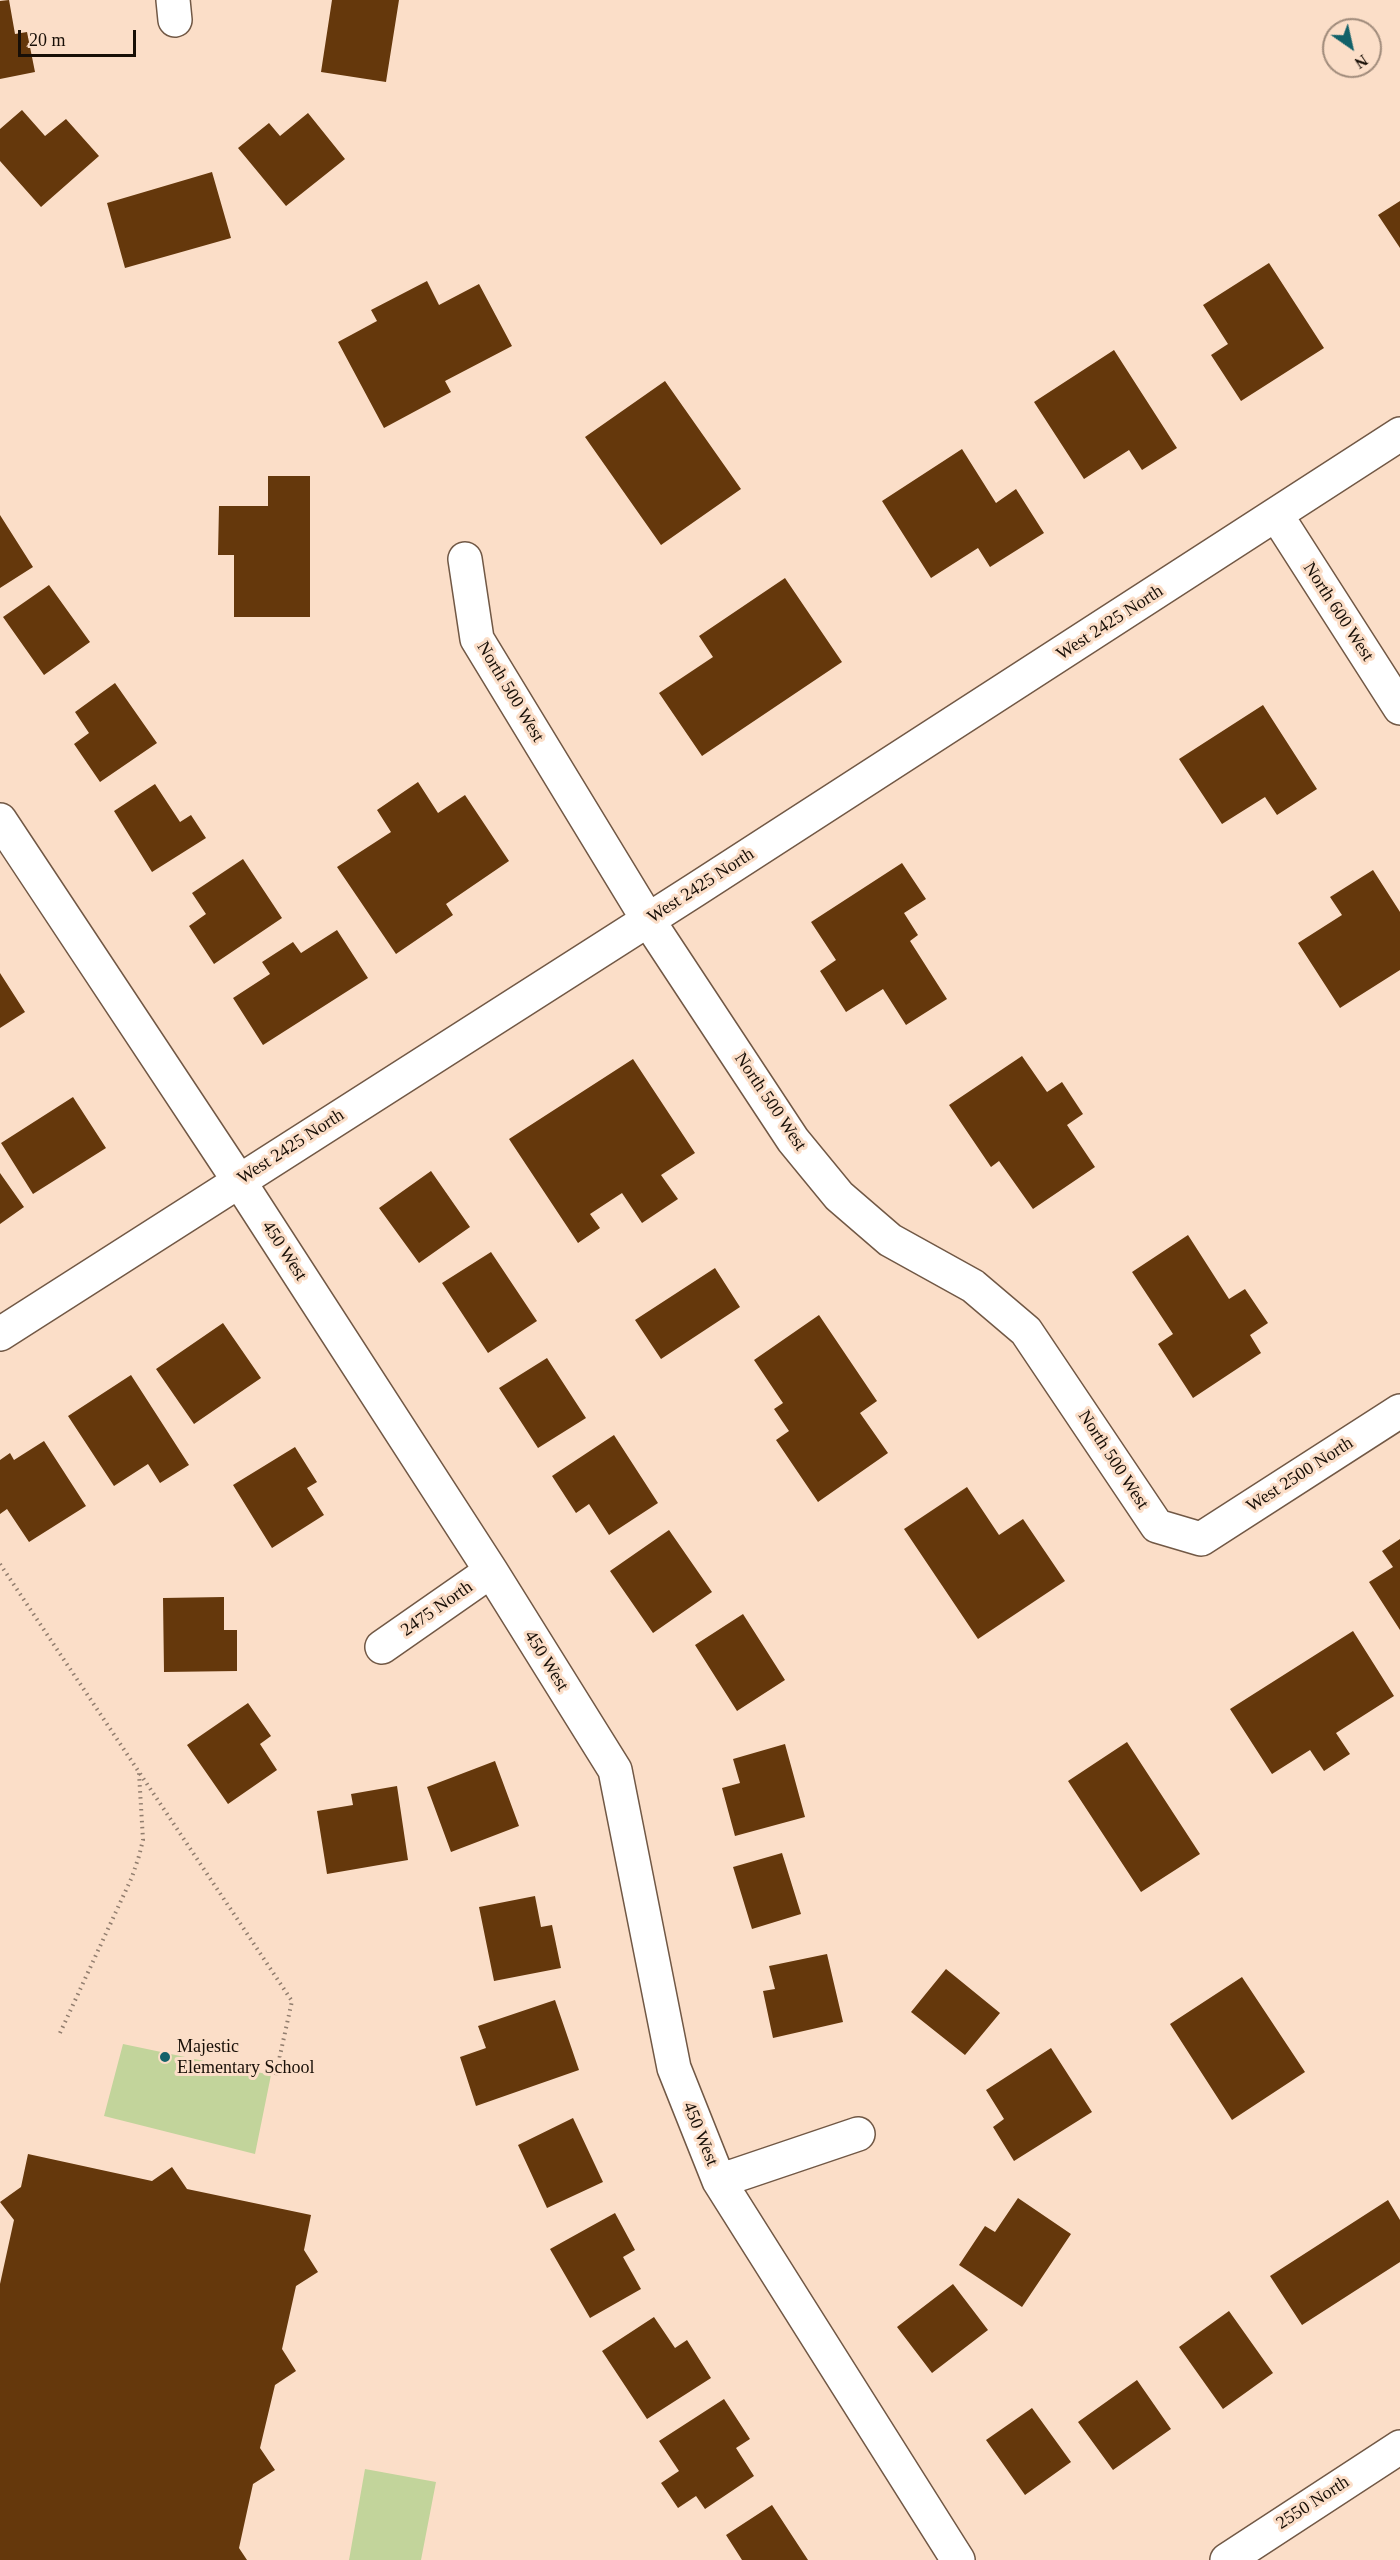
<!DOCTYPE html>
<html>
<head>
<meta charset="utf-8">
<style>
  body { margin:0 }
  #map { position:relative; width:1400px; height:2560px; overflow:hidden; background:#fbdec8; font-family:"Times New Roman",serif }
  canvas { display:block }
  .north { position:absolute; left:1322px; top:18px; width:60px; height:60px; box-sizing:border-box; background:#fbdec8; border:2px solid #a08b7b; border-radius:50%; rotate:146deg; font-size:16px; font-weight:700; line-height:24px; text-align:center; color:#180f07 }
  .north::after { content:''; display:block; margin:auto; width:21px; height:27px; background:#126169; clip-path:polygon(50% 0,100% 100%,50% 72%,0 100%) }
  .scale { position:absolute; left:18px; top:30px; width:118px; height:27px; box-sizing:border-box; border:3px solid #180f07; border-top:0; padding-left:8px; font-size:18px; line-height:21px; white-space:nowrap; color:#180f07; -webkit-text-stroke:4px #fbdec8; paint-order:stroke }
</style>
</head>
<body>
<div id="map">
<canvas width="1400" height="2560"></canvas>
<div class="north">N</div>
<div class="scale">20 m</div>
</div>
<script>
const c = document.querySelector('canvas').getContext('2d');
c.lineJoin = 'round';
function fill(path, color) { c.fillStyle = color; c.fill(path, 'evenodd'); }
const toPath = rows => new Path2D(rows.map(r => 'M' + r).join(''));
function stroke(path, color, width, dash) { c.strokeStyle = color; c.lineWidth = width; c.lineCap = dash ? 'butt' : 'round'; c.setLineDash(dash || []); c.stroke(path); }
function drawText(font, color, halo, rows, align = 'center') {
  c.font = font + ' "Times New Roman",serif'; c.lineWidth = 6; c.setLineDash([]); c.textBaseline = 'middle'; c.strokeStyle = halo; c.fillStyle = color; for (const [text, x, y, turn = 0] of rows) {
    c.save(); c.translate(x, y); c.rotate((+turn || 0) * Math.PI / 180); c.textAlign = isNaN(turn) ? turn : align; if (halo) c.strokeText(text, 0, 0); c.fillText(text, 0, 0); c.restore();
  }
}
fill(toPath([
  [123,2044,271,2075,255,2154,104,2116],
  [365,2469,436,2482,421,2560,349,2560]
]), '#c2d49b');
fill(toPath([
  [9,0,15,34,27,32,35,72,0,79,0,1],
  [332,0,399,0,386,82,321,72],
  [22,110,45,136,66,119,99,156,41,207,0,161,0,129],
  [308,113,345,159,286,206,238,148,269,123,280,136],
  [212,172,231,238,125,268,107,203],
  [1400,201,1400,248,1378,215],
  [1269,263,1324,348,1241,401,1211,355,1228,344,1203,305],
  [427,281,439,305,479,284,512,346,445,381,451,392,384,428,338,342,377,321,371,310],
  [1114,350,1177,448,1142,470,1129,450,1084,479,1034,402],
  [665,381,741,489,661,545,585,437],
  [962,449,996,503,1016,489,1044,533,990,567,978,548,931,578,882,501],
  [268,476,310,476,310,617,234,617,234,555,218,555,219,506,268,506],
  [0,515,33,567,0,588],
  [785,578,842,662,702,756,659,693,713,657,699,636],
  [49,585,90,642,44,675,3,617],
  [115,683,157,743,100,782,74,744,89,733,75,712],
  [1263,705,1317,789,1277,815,1265,797,1222,824,1179,759],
  [418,782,438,813,465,795,509,861,446,904,453,915,396,954,337,867,391,832,377,810],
  [155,784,180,822,191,815,206,838,152,872,114,811],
  [243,859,282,918,214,964,189,926,206,914,192,893],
  [902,863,926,899,904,913,918,935,910,941,947,999,906,1025,883,989,846,1012,820,971,836,960,811,922],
  [1373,870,1400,912,1400,970,1340,1008,1298,943,1342,915,1330,897],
  [337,930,368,978,263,1045,233,998,270,974,262,962,293,942,301,953],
  [0,973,25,1012,0,1028],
  [1022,1056,1047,1092,1062,1082,1083,1114,1067,1125,1095,1167,1033,1209,999,1161,991,1167,949,1105],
  [633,1059,695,1153,661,1175,678,1199,642,1223,622,1193,590,1214,600,1228,578,1243,509,1139],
  [73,1097,106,1148,33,1194,1,1143],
  [431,1171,470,1227,419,1263,379,1208],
  [0,1173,24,1207,0,1224],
  [1188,1235,1229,1299,1245,1289,1268,1323,1250,1335,1261,1353,1193,1398,1158,1344,1173,1334,1132,1272],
  [491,1252,537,1321,488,1353,442,1283],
  [715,1268,740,1307,661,1359,635,1320],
  [819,1315,877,1401,860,1413,888,1453,818,1502,776,1440,789,1431,774,1409,783,1403,754,1360],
  [223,1323,261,1378,194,1424,156,1369],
  [547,1358,586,1418,538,1448,499,1388],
  [131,1375,189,1465,160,1483,148,1464,114,1486,68,1416],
  [614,1435,658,1503,609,1535,589,1504,576,1513,552,1476],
  [44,1441,86,1506,29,1542,7,1509,0,1514,0,1460,10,1453,14,1460],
  [295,1447,317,1482,307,1488,324,1515,272,1548,233,1485],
  [967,1487,999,1535,1023,1519,1065,1581,978,1639,904,1529],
  [669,1530,712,1592,653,1633,610,1571],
  [1400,1539,1400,1630,1369,1582,1393,1567,1382,1551],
  [224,1597,224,1630,237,1630,237,1671,164,1672,163,1598],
  [743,1614,785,1680,737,1711,695,1645],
  [1353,1631,1394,1696,1336,1733,1350,1754,1324,1771,1310,1750,1272,1774,1230,1709],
  [248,1703,271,1736,260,1744,277,1770,228,1804,187,1745],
  [1127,1742,1200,1854,1141,1892,1068,1781],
  [785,1744,805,1817,735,1836,722,1788,740,1783,733,1759],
  [495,1761,519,1826,451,1852,427,1787],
  [397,1786,408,1860,327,1874,317,1811,353,1805,351,1794],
  [782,1853,801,1914,752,1929,733,1867],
  [535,1896,541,1927,552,1925,561,1968,494,1981,479,1907],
  [827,1954,843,2022,773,2038,763,1991,775,1989,769,1966],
  [946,1969,1000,2013,965,2055,911,2012],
  [1242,1977,1305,2072,1232,2120,1170,2024],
  [555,2000,579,2070,476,2106,460,2057,486,2048,478,2026],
  [1051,2048,1092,2112,1014,2161,993,2127,1004,2119,986,2090],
  [573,2118,603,2182,547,2208,518,2145],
  [28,2154,152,2181,172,2167,187,2189,311,2215,304,2250,318,2272,296,2286,282,2349,296,2371,275,2385,260,2448,275,2470,253,2484,239,2548,247,2560,0,2560,0,2284,14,2220,0,2202,21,2187],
  [1018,2198,1071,2234,1022,2307,959,2265,985,2226,995,2232],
  [1388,2200,1400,2220,1400,2262,1302,2325,1270,2276],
  [615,2213,635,2250,623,2257,641,2289,590,2318,550,2249],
  [953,2284,988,2330,932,2373,897,2327],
  [1229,2311,1273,2373,1223,2409,1179,2347],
  [654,2317,675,2348,687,2340,711,2378,647,2419,602,2351],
  [1137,2380,1171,2429,1113,2470,1078,2422],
  [724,2399,750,2439,736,2448,754,2476,705,2509,696,2496,678,2508,661,2483,679,2471,659,2441],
  [1032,2408,1071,2462,1025,2495,986,2440],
  [772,2505,808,2560,742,2560,726,2535]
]), '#65380c');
const street = toPath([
  [173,0,175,20],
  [1277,516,1400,708],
  [465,559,477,639,648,920,793,1140,839,1196,890,1240,973,1286,1026,1331,1157,1526,1201,1539,1400,1411],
  [0,820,239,1181,491,1571,615,1770,674,2068,719,2181,958,2560],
  [0,1334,695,890,1400,434],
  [382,1647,491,1571],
  [719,2181,858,2134]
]);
const secondary = toPath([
  [1227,2560,1400,2447]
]);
stroke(street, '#715845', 36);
stroke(secondary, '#715845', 36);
stroke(toPath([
  [0,1564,292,2001,275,2078],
  [60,2033,132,1877,139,1856,143,1840,139,1773]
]), '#917d6e', 4, [1.5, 4.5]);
stroke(street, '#fff', 33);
stroke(secondary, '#fff', 33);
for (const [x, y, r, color] of [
  [165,2057,6,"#126169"]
]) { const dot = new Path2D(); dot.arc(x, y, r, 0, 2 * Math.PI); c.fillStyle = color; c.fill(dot); stroke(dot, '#fbdec8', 2); }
drawText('18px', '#180f07', '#fbdec8', [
  ["North 600 West",1338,612,57],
  ["West 2425 North",1110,623,-33],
  ["North 500 West",510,692,59],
  ["West 2425 North",701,886,-33],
  ["North 500 West",770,1102,56],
  ["West 2425 North",291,1147,-33],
  ["450 West",284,1251,57],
  ["North 500 West",1113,1460,57],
  ["West 2500 North",1300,1475,-33],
  ["2475 North",437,1609,-35],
  ["450 West",546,1661,58],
  ["450 West",700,2134,68],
  ["2550 North",1313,2503,-33]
]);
drawText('18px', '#180f07', '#fbdec8', [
  ["Majestic",177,2047],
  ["Elementary School",177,2068]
], 'left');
</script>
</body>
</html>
